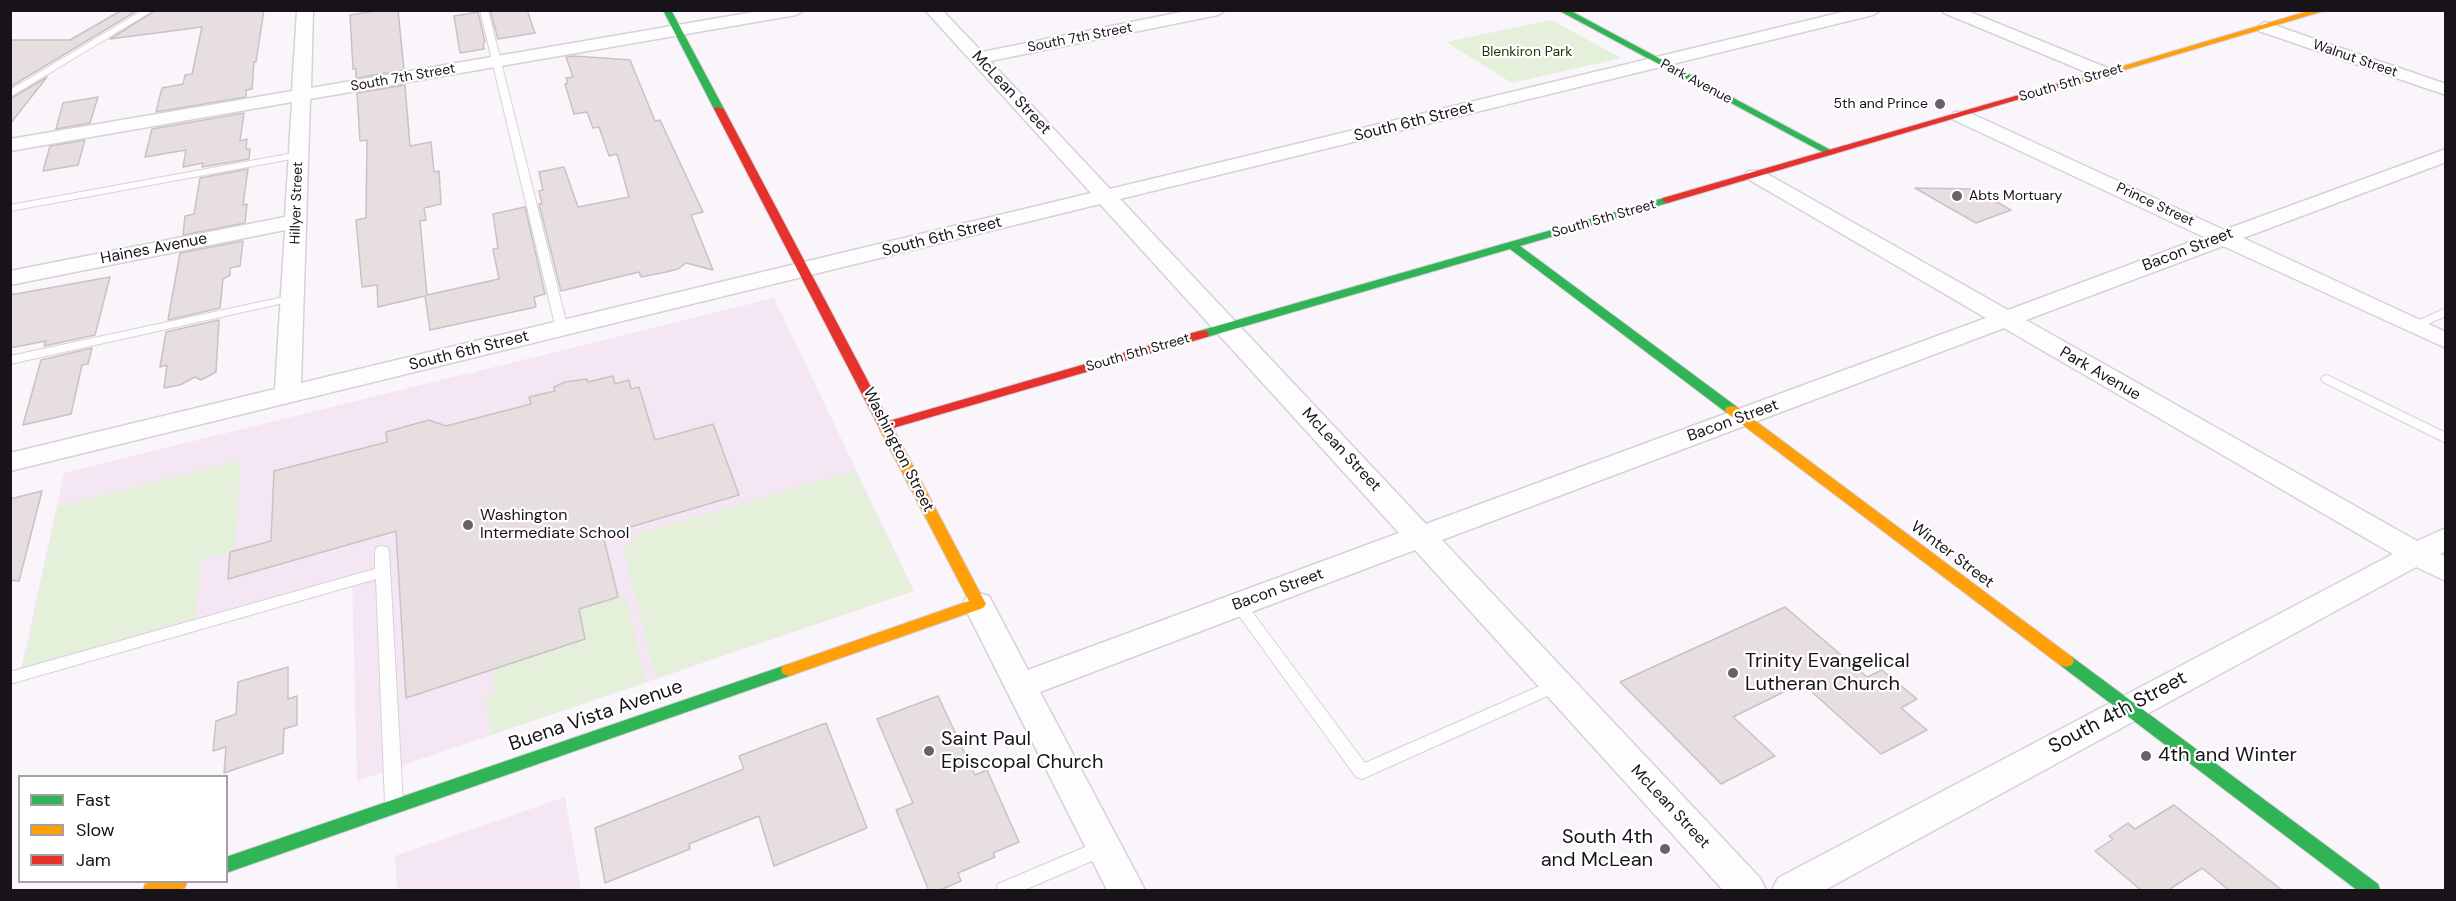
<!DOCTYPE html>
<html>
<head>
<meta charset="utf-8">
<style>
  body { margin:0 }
  #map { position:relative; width:2456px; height:901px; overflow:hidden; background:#faf4fb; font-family:"DM Sans",sans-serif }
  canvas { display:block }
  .frame { position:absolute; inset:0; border:12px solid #181319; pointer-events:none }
  .legend { position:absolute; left:18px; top:775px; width:210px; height:108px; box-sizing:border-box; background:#fff; border:2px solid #a3a1a3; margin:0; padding:8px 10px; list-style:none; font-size:18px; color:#181319 }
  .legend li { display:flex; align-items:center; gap:12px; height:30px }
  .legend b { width:30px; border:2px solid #a3a1a3 }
</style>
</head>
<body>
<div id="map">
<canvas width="2456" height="901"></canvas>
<div class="frame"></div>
<ul class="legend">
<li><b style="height:8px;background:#30b455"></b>Fast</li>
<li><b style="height:8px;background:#ff9f0a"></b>Slow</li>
<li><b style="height:8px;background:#e5322d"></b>Jam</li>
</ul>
</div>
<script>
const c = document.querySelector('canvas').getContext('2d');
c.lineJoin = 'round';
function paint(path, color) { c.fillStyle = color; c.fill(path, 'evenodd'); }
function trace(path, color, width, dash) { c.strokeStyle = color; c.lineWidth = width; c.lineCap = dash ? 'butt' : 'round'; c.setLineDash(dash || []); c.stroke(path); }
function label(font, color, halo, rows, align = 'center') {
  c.font = font + ' "DM Sans",sans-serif'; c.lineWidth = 4.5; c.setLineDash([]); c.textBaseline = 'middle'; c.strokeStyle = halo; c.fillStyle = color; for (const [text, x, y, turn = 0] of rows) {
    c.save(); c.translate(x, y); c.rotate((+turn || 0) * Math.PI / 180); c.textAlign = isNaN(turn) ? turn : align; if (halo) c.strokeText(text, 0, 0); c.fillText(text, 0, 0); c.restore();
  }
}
const education = new Path2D(`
  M774,298L914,591L357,781L352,577L21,669L64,473Z
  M565,797L581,890H397L395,856Z`);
const green = new Path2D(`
  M1551,20L1621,58L1512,83L1446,42Z
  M241,460L235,551L201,560L195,618L23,667L58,506Z
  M855,470L913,591L656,678L623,548L632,543L638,534Z
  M625,595L646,682L490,735L485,697L495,693L493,669L585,639L579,609Z`);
const building = new Path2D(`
  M122,10H138L10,87V40H70Z
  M156,10H264L256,62H254L252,89L246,90V97L156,112L162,88L183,84L185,75L192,74L202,27L110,39Z
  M381,10H398L404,70L356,78V69H353L350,15Z
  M490,10H527L535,33L498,39Z
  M478,12L485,42L483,45L484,49L460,53L454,16Z
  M574,56L630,60L655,121L660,120L703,212L691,215L713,270L686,263L678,269L666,272L641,277L639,272L561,291L539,204H542L539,191L543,190L539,172L564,167L578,207L629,197L617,154L609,156L599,127L593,128L587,112L574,114L565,84L568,83L566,78L573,77L566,57Z
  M47,77L10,124V99Z
  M405,85L410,146L431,142L434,172L439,171L441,204L424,208L426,220L420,221L427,295L499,279L493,249L498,248L493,214L525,207L545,294L534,297L536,307L430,330L425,296L378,307L377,285L362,287L356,220L366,218L367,140L360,141L357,93Z
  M98,97L90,123L56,129L63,103Z
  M244,113L240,141L247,139L246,149H250L249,159L202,167L203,163L183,167L186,150L145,157L152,129Z
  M85,140L78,165L43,171L50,146Z
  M248,169L243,205L247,204L245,223L183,235L185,216L194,214L200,178Z
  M1915,188L1973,189L2011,210L1976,223Z
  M243,241L240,266L230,268V275L223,279L220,308L168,320L180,253Z
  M110,277L95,335L44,346L46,341L10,348V295Z
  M219,320L216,372L201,380L195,377L180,385L164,388L167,365L160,367L166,332Z
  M92,348L88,364L82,365L71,414L23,425L41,360Z
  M613,376L615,384L629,380L631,389L639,387L655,440L713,424L739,495L603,535L618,597L579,609L585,639L406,698L396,531L228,579L230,552L271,541L274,471L387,442L386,432L429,420L446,426L531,404L529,397L555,391L554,387L565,382L587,379L588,382Z
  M42,491L19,581L10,580V499Z
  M1785,607L1867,677L1882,670L1917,699L1901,708L1927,730L1881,754L1802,683L1733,717L1775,756L1721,784L1620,682Z
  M288,667V699L297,696V725L284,729L283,753L224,773L226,747L213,751L216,721L236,714L238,682Z
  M938,696L975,775L987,770L1019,842L993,853L995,857L958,873L961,881L938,891H929L896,810L913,803L877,719Z
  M826,723L867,828L774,866L759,816L689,844L690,849L605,883L595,828L744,769L739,756Z
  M2174,805L2283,891H2230L2202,868L2167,891H2142L2095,851L2113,839L2109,836L2128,823L2135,829Z`);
const lane = new Path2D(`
  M143,10H154L10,97V90Z
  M480,10H488L568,329L566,332L562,333L556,329Z
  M299,152L302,153V157L10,211V205Z
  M293,295L299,298L297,300L10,364V356Z
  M2446,308V316L2416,329H2408L2406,326Z
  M2327,375L2446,433V443L2323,382L2321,379L2323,376Z
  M382,546L387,547L389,551L403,804L400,809L394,811L388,809L385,804L376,579L10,684V672L375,569V551L377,547Z
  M1239,599L1244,601L1365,763L1551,681L1557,679L1563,681L1565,685L1563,689L1362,779L1356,777L1234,609L1231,605L1234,601Z
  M1104,839L1111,841L1113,847L1111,853L1024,890H996L998,884Z`);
const street = new Path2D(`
  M297,10H313L311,88L765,10H804L796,15L310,99L301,383L1091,193L925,10H942L982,52L1191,10H1226L1218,15L990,61L1110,189L1851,10H1881L1873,15L1120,199L1426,524L1986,318L1748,179L1745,175L1748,171H1762L2008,310L2204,237L1954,120L1952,116L1954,112H1968L2224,230L2446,149V162L2243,238L2446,332V348L2223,246L2026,320L2417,541L2446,528V551L2440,554L2446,557V581L2416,567L1825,890H1772L1778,878L2393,554L2004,328L1442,540L1760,878L1766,890H1723L1415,550L1040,692L1145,890H1107L963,604L967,596L978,593L989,596L1028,670L1399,533L1100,204L10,471V453L275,389L285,230L10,285V271L285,217L292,102L10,151V139L292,91Z
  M1942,10H1965L2110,69L2113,73L2110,77H2098L1944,13Z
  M2265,22L2446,84V95L2259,31L2257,27Z`);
const fast = new Path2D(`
  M663,10H671L724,109L722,111L714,109Z
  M1558,10H1569L1836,153L1828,155Z
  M1667,197L1671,198V202L1520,246L1737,407L1739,410L1737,413H1727L1510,249L1207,337H1199L1197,334L1199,331Z
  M2066,655L2072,657L2378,884L2380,890H2357L2060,665L2058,661L2060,657Z
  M789,664L795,666L797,670L795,674L226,873V857Z`);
const slow = new Path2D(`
  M2312,10H2327L2073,85L2066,83Z
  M1732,406L1737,407L2072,657L2074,661L2072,665L2066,667L2060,665L1727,413L1725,410L1727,407Z
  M886,424L893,428L986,604L983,608L795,674L789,676L783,674L781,670L783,666L969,601L879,428Z
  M153,882H187L185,888L177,890H143L145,884Z`);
const jam = new Path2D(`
  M2067,81L2074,83L1671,202L1667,203L1662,200L1663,198Z
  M716,107L724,109L889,421L1199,331H1207L1209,334L1207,337L893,428L891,431H881L714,109Z`);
const markers = [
  [1940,104,6,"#676268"],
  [1957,196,6,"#676268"],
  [468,525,6,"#676268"],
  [1733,673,6,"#676268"],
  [929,751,6,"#676268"],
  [2146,756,6,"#676268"],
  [1665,849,6,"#676268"]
];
const farStreetnames = [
  ["South 7th Street",1080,38,-11],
  ["Walnut Street",2355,59,19],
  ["South 7th Street",403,78,-10],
  ["Park Avenue",1696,82,28],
  ["South 5th Street",2071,83,-16],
  ["Hillyer Street",297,203,-88],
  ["Prince Street",2155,205,25],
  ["South 5th Street",1604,219,-16],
  ["South 5th Street",1138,353,-16]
];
const farParknames = [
  ["Blenkiron Park",1527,52]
];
const farPoinames = [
  ["5th and Prince",1928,104],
  ["Abts Mortuary",1969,196,"left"]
];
const streetNames = [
  ["McLean Street",1011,93,47],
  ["South 6th Street",1414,122,-14],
  ["South 6th Street",942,237,-14],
  ["Haines Avenue",154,249,-11],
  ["Bacon Street",2188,250,-21],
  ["South 6th Street",469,351,-14],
  ["Park Avenue",2100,374,30],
  ["Bacon Street",1733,421,-20],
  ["Washington Street",898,450,63],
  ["McLean Street",1341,450,47],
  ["Winter Street",1952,555,37],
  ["Bacon Street",1278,590,-20],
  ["McLean Street",1670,807,47]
];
const poiNames = [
  ["Washington",480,516],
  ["Intermediate School",480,534]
];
const nearPoinames = [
  ["Trinity Evangelical",1745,662],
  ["Lutheran Church",1745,685],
  ["Saint Paul",941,740],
  ["Episcopal Church",941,763],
  ["4th and Winter",2158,756],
  ["South 4th",1653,838,"right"],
  ["and McLean",1653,861,"right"]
];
const nearStreetnames = [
  ["South 4th Street",2118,713,-28],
  ["Buena Vista Avenue",596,716,-19]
];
paint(education, '#f4e7f3');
paint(green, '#e4f0da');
paint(building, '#e7dee0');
trace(building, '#c9c2c4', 1.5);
trace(lane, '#d6d1d8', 2);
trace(street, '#d6d1d8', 3);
trace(fast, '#d6d1d8', 2);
trace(slow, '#d6d1d8', 2);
trace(jam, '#d6d1d8', 2);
paint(lane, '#fefdfe');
paint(street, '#fefdfe');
paint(fast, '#30b455');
paint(slow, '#ff9f0a');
paint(jam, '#e5322d');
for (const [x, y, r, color] of markers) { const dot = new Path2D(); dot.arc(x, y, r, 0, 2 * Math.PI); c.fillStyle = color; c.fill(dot); trace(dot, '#fff', 2); }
label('14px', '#181319', '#fff', farStreetnames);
label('14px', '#203708', '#fff', farParknames);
label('14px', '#181319', '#fff', farPoinames, 'right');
label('16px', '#181319', '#fff', streetNames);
label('16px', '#181319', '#fff', poiNames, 'left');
label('20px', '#181319', '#fff', nearPoinames, 'left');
label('20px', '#181319', '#fff', nearStreetnames);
</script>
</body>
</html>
